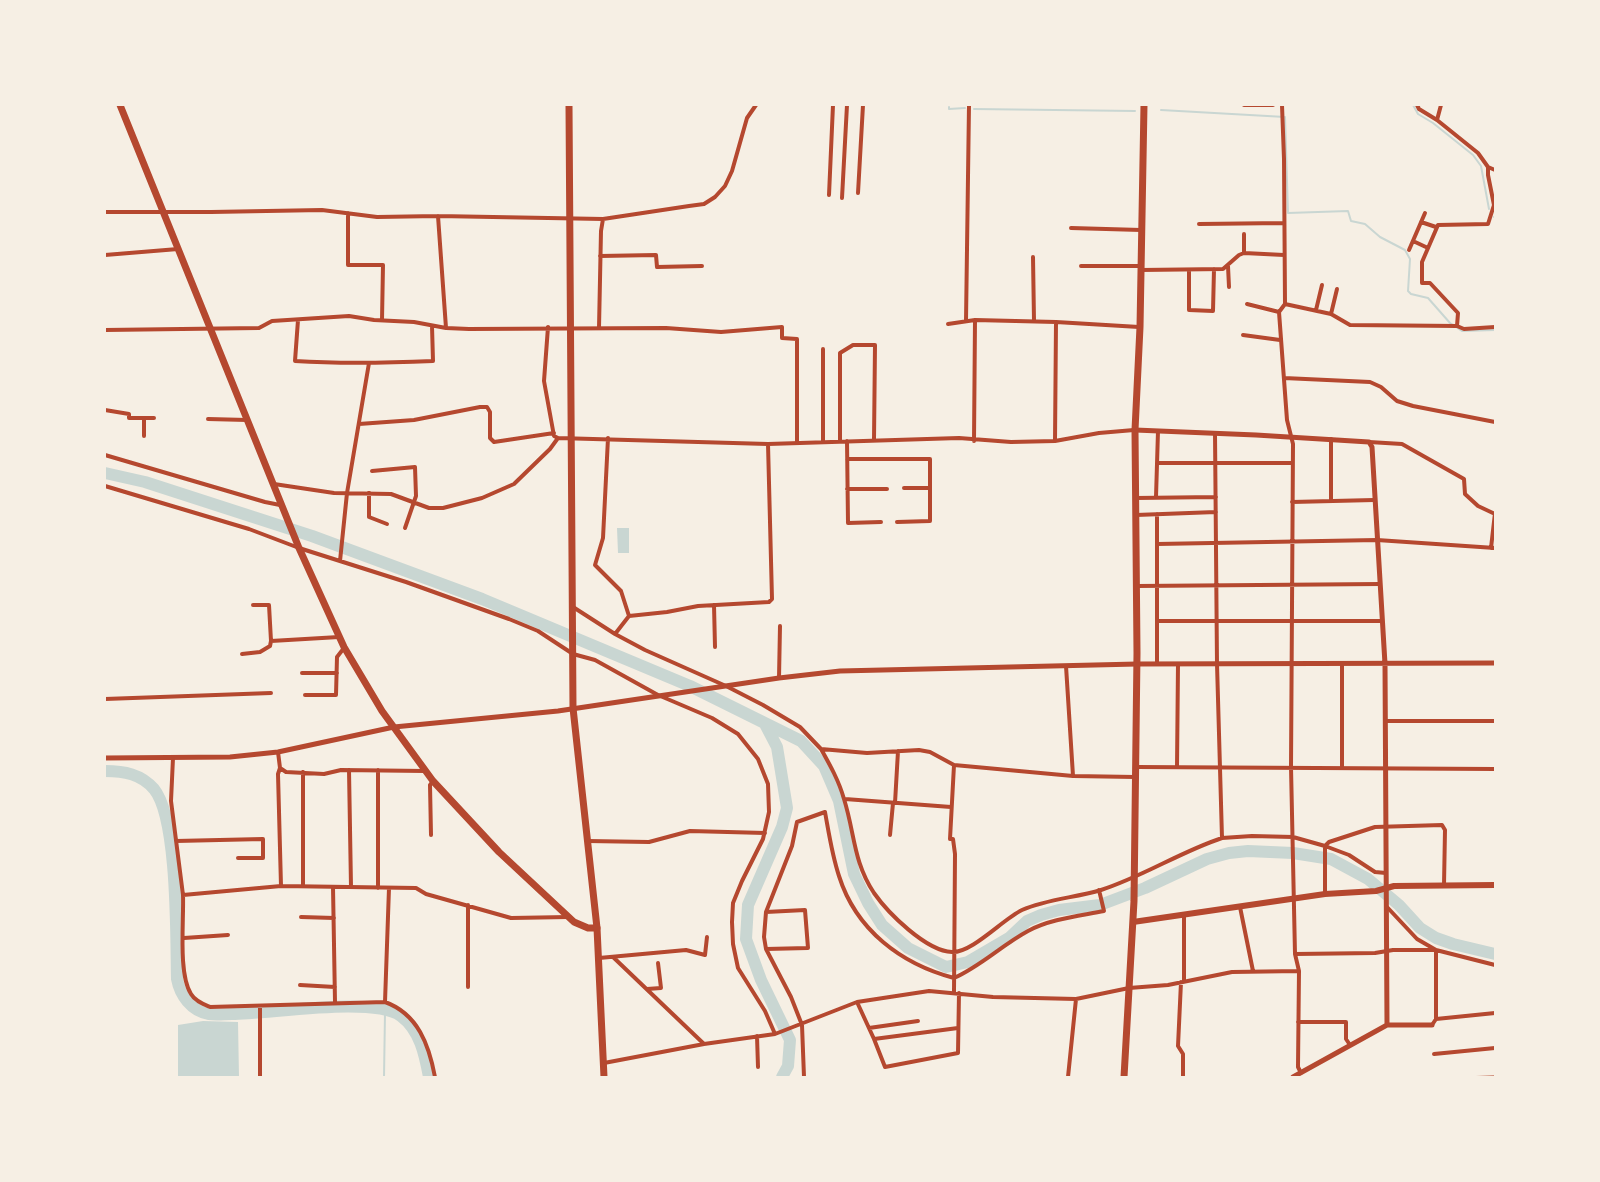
<!DOCTYPE html>
<html>
<head>
<meta charset="utf-8">
<style>
  body { margin:0 }
  #map { position:relative; width:1600px; height:1182px; overflow:hidden; background:#f6efe4; font-family:"IBM Plex Serif",serif }
  canvas { display:block }
  .frame { position:absolute; inset:0; border:106px solid #f6efe4; pointer-events:none }
</style>
</head>
<body>
<div id="map">
<canvas width="1600" height="1182"></canvas>
<div class="frame"></div>
</div>
<script>
const c = document.querySelector('canvas').getContext('2d');
c.lineJoin = 'round';
function paint(path, color) { c.fillStyle = color; c.fill(path, 'evenodd'); }
function trace(path, color, width, dash) { c.strokeStyle = color; c.lineWidth = width; c.lineCap = dash ? 'butt' : 'round'; c.setLineDash(dash || []); c.stroke(path); }
const water = new Path2D(`
  M617,528H629V553H618Z
  M203,1021L238,1022L239,1077H178V1025Z`);
const stream = new Path2D(`
  M1413,105L1418,114L1433,123L1473,155L1481,166L1489,209
  M949,107V109L965,108
  M974,109L1135,111
  M1161,110L1285,117L1288,213L1348,211L1351,221L1365,224L1380,237L1405,250L1410,259L1408,291L1411,294L1428,298L1450,323L1462,331L1495,330
  M1494,217H1495
  M384,1077L385,1013`);
const river = new Path2D(`
  M105,473L145,482L312,536L482,599L690,686L801,741L824,766L839,801L854,874L868,903L882,925L908,948L946,967L968,962L1009,938L1027,921L1041,915L1059,910L1100,905L1145,888L1207,859L1229,853L1248,851L1293,853L1331,859L1368,879L1399,905L1420,928L1436,938L1453,944L1495,954
  M765,724L777,747L787,808L782,827L748,905L746,939L761,980L790,1040L788,1066L782,1077
  M105,771C124,771 141,774 154,789C178,818 176,938 177,979C180,995 191,1011 209,1014C216,1015 225,1014 232,1014C270,1014 373,996 401,1016C420,1030 425,1055 429,1077`);
const minor = new Path2D(`
  M1244,105H1273
  M1282,105L1284,159L1285,304L1279,312L1287,420L1293,444L1291,767L1295,954L1299,971L1298,1067L1301,1073
  M1417,105L1419,109L1437,120L1478,153L1488,167L1495,170
  M1437,120L1441,105
  M858,193L863,105
  M829,195L833,105
  M842,198L847,105
  M105,212H211L322,210L377,217L438,216L603,219L689,206L704,204L715,197L725,186L732,171L747,118L756,105
  M348,213V265H383L382,320
  M438,216L446,328
  M1421,222L1436,227
  M1199,224L1284,223
  M1071,228L1141,230
  M1413,241L1428,248
  M1409,250L1425,213
  M1244,253V234
  M105,255L178,249
  M600,256L656,255L657,267L702,266
  M1033,257L1034,321
  M1081,266H1140
  M1228,266L1229,287
  M1141,270L1223,269L1239,255L1244,253L1284,255
  M1189,270V310L1213,311L1214,269
  M1247,304L1279,312
  M1285,304L1331,314L1350,325L1457,326L1464,329L1495,327
  M1316,310L1322,285
  M1331,314L1337,289
  M298,320L295,361C342,364 387,363 433,361L432,326
  M966,321L969,105
  M948,324L975,320L1056,322L1139,327
  M1457,326L1458,313L1430,283H1422V262L1438,225L1488,224L1494,205L1488,175V167
  M548,327L544,381L554,436L558,438
  M599,328L601,231L603,219
  M105,330L259,328L272,321L349,316L374,320L414,322L446,328L469,329L666,328L721,332L782,327V338L797,339V443
  M1243,335L1280,340
  M823,349V442
  M1284,378L1370,382L1381,387L1397,401L1413,406L1495,422
  M105,410L129,414V418H154
  M144,418V436
  M208,419L247,420
  M359,424L414,420L480,407H487L490,412V438L494,442L554,433
  M608,438L603,538L595,565L621,591L629,616L667,612L698,606L769,602L772,599L768,444
  M840,441V353L853,345H875L874,440
  M847,441L848,523L881,522
  M974,441L975,320
  M1055,441L1056,322
  M1369,442L1402,444L1464,479L1465,494L1478,506L1495,514
  M105,455L265,502L280,505
  M847,459H930V521L897,522
  M1157,463H1292
  M372,471L415,467L416,496L405,528
  M274,484L334,493L391,494L429,508H443L482,498L514,484L550,449L558,438L768,444L959,438L1011,442L1055,441L1099,433L1134,430
  M105,486L249,529L299,548L406,582L509,619L538,631L573,654L595,660L658,695L712,718L738,734L758,759L768,784L769,812L763,839L742,881L733,903L732,922L733,944L738,968L765,1011L775,1034
  M904,488H930
  M847,489H887
  M369,493V517L387,524
  M1156,497L1158,431
  M1136,498L1216,497
  M1331,501V439
  M1292,502L1374,500
  M1136,515L1216,512
  M1157,544L1377,540L1495,548
  M1491,548L1495,513
  M340,561L347,493L369,363
  M1137,586L1380,584
  M253,605H269L271,641L339,637
  M714,605L715,647
  M573,607L615,634
  M629,616L615,634L645,650L726,686L763,705L800,727L821,749L867,753L919,750L930,752L954,765L1073,776L1135,777
  M1157,621H1382
  M242,654L260,652L270,646L271,641
  M1157,664V514
  M1066,666L1073,776
  M302,673H337
  M779,678L780,626
  M305,695H336L337,657L344,648
  M105,699L271,693
  M1385,721H1495
  M821,749C830,765 839,781 844,799C855,834 853,861 874,893C888,913 926,951 952,952C972,953 1003,919 1022,910C1047,899 1074,898 1101,890C1142,877 1180,852 1222,838L1217,664L1215,433
  M278,752L280,768L286,772L324,774L341,770L425,771
  M173,758L171,801L183,895
  M954,765L950,839H953L955,854L954,992
  M1137,767L1495,769
  M1177,767L1178,664
  M280,768L278,774L281,886
  M1342,768V664
  M349,770L351,887
  M378,770V888
  M303,772V886
  M845,799L951,807
  M895,803L898,751
  M431,835L430,785L433,781
  M890,835L893,803
  M1222,838L1252,836L1293,837L1325,846L1329,842L1375,827L1442,825L1445,830L1444,885
  M176,841L263,839V858H238
  M588,841L649,842L690,831L765,833
  M333,887L335,1002
  M1325,894V846L1349,855L1375,872L1386,873
  M468,905V987
  M1240,907L1253,971
  M1387,907L1417,939L1436,950V1019
  M766,912L805,910L808,948L766,949
  M1184,915V982
  M301,917L334,918
  M184,938L228,935
  M1295,954L1375,953L1393,950H1436L1495,965
  M613,957L704,1044
  M599,958L686,950L705,955L707,937
  M1181,982L1178,1046L1183,1054V1077
  M300,985L335,987
  M647,989L661,988L658,963
  M385,1002L389,888
  M857,1002L874,1039L958,1028
  M1298,1022H1346V1039L1350,1045
  M1432,1025L1436,1019L1495,1013
  M869,1028L918,1021
  M757,1036L758,1067
  M874,1039L885,1067L958,1053L959,993
  M1434,1054L1495,1048
  M604,1063L704,1044L775,1034L857,1002L929,991L993,997L1076,999L1129,988L1168,985L1232,972L1299,971
  M260,1077V1006
  M435,1077C429,1045 418,1014 385,1002L210,1007C203,1004 195,1001 191,994C178,974 184,920 183,895L281,886L416,888L426,894L511,918L568,917
  M804,1077L802,1025L791,997L766,949L764,937L766,912L792,846L797,822L825,812C829,834 832,855 839,876C856,930 901,964 954,978C981,966 1002,945 1028,931C1050,919 1079,916 1104,911L1099,890
  M1068,1077L1076,999`);
const tertiary = new Path2D(`
  M1135,430L1256,435L1369,442L1372,447L1385,664L1387,1025
  M105,758L230,757L278,752L394,727L558,711L779,678L840,671L1137,664L1495,663
  M1293,1077L1387,1025H1432`);
const secondary = new Path2D(`
  M1133,922L1325,894L1376,891L1394,886L1495,885`);
const primary = new Path2D(`
  M120,105L299,548L344,647L382,711L433,781L499,852L574,922L588,928H597`);
const trunk = new Path2D(`
  M569,105L573,708L597,928L604,1077
  M1124,1077L1134,901L1137,653L1135,430L1140,327L1144,105`);
const rail = new Path2D(`
  M1476,1077L1495,1076`);
paint(water, '#c9d6d2');
trace(stream, '#c9d6d2', 2);
trace(river, '#c9d6d2', 12);
trace(minor, '#b5482f', 4);
trace(tertiary, '#b5482f', 5);
trace(secondary, '#b5482f', 6);
trace(primary, '#b5482f', 7);
trace(trunk, '#b5482f', 7);
trace(rail, '#cf8b77', 2);
</script>
</body>
</html>
